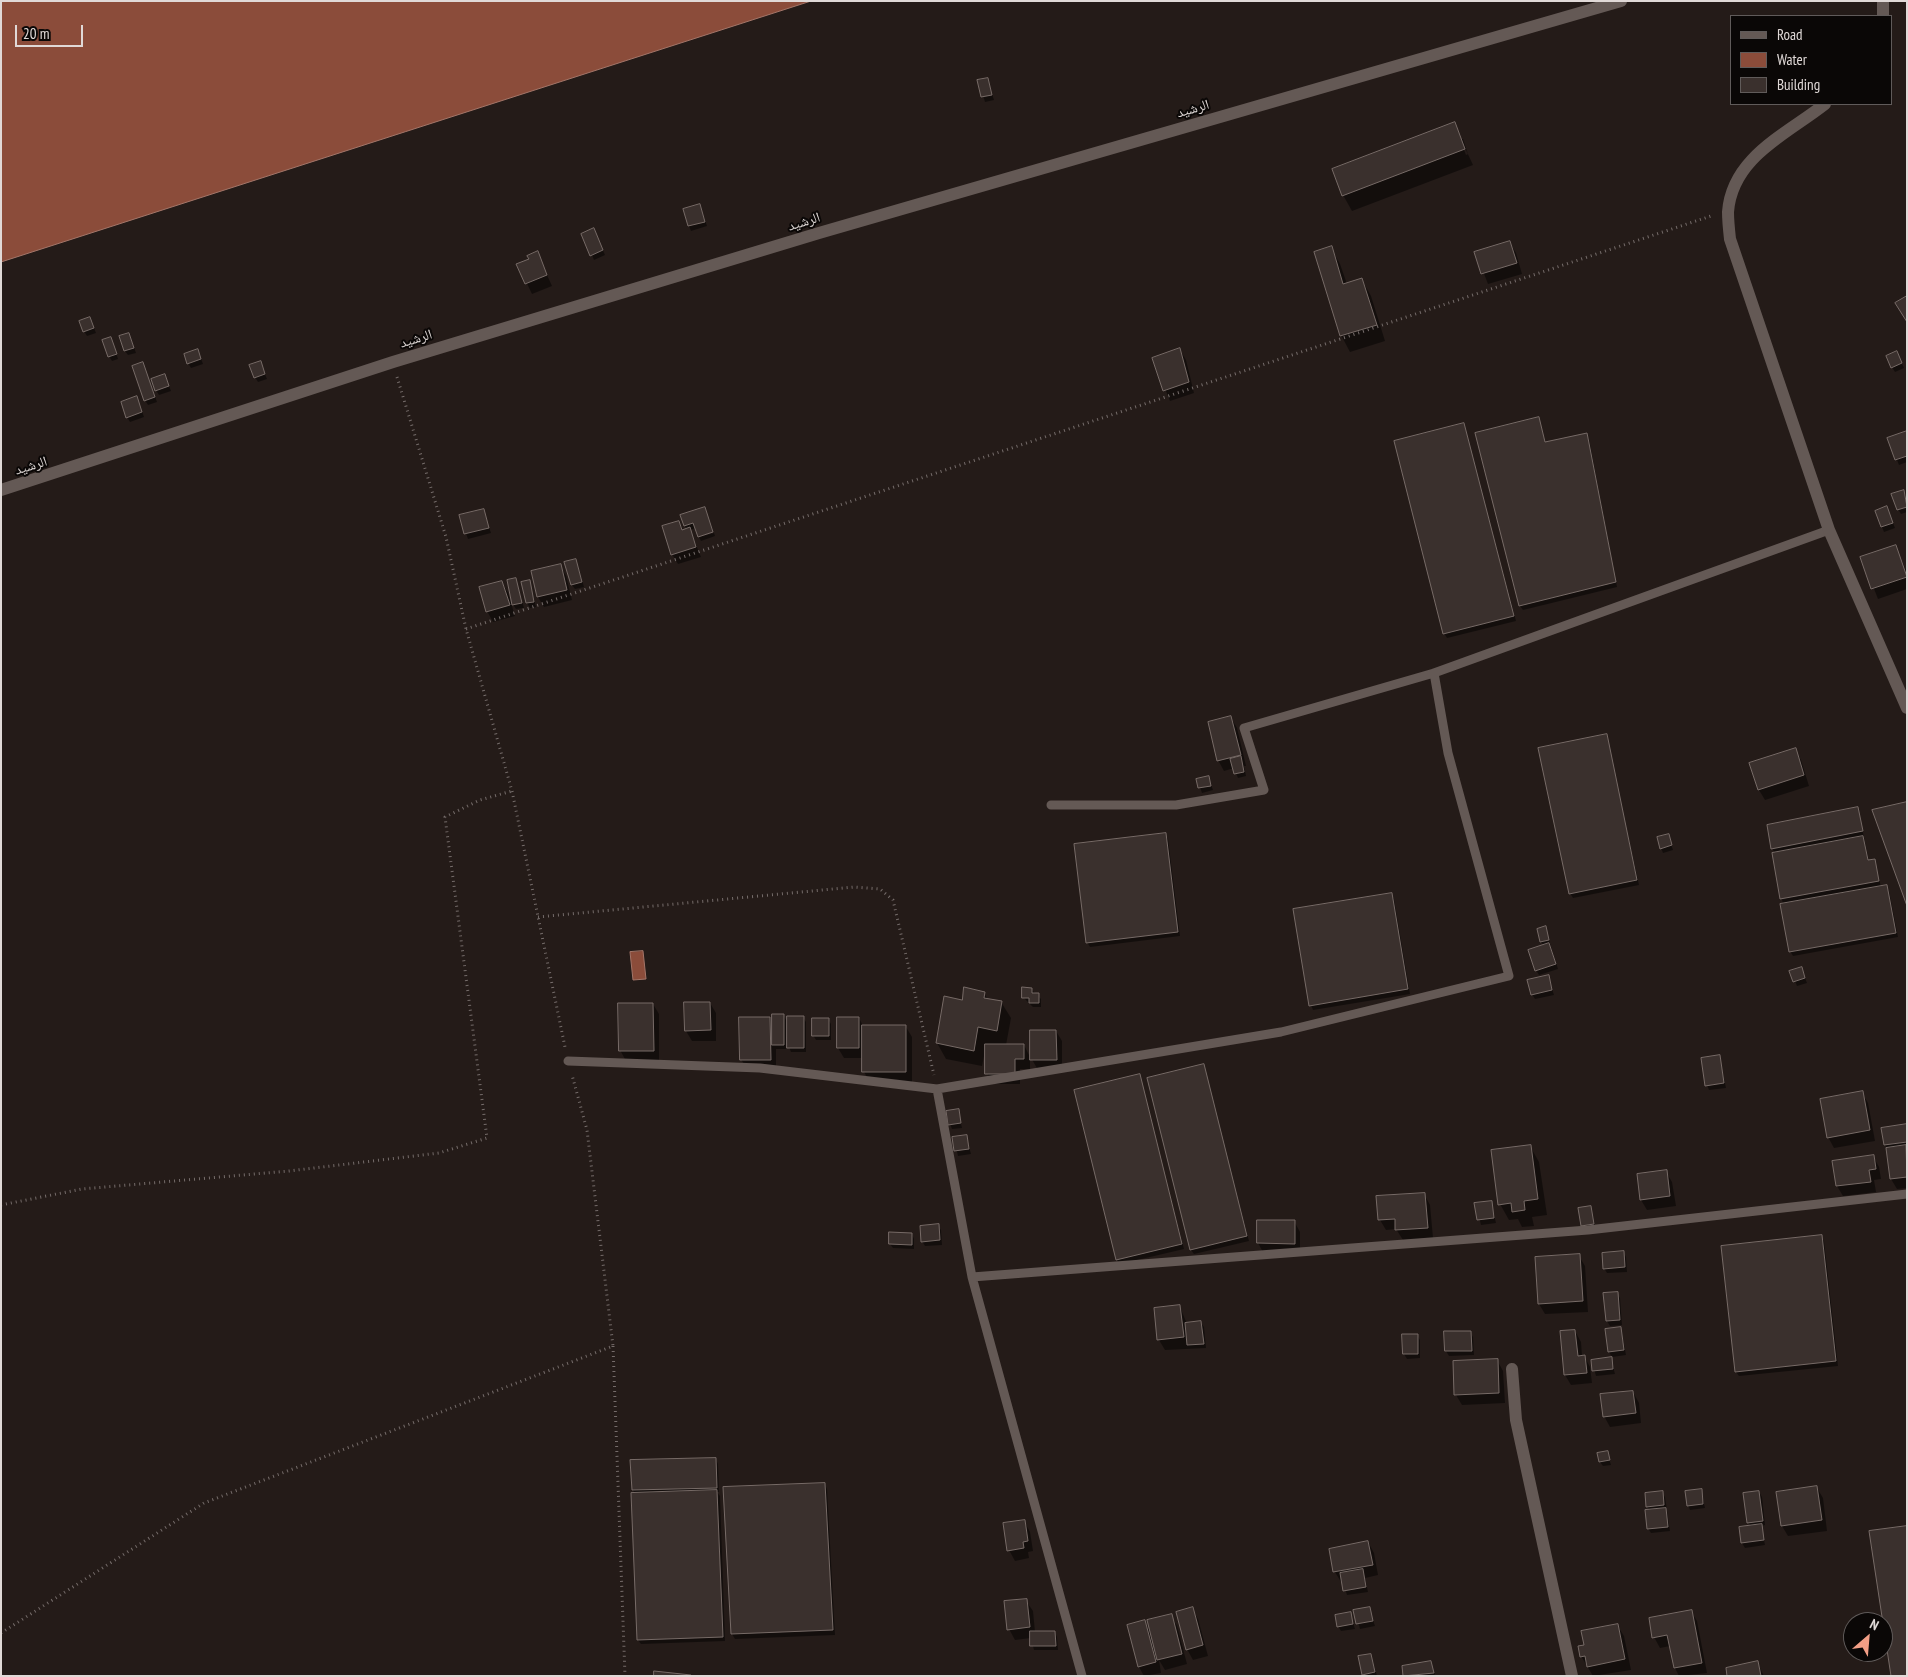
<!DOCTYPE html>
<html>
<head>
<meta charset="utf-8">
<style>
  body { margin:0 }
  #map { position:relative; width:1908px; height:1677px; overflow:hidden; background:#241b18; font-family:"PT Sans Narrow",sans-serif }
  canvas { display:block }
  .frame { position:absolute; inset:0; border:2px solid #e0d9d7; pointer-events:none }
  .legend { position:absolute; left:1730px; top:15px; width:162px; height:90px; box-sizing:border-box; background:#0a0706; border:1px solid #605b5a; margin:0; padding:6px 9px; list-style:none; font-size:15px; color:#e0d9d7 }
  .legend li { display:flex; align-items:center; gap:10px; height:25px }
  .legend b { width:25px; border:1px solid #605b5a }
  .north { position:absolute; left:1843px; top:1612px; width:50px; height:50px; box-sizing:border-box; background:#0a0706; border:1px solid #605b5a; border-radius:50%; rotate:27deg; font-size:14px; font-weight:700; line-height:20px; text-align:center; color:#e0d9d7 }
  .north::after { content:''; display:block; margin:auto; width:18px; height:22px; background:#f39f86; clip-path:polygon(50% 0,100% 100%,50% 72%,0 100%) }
  .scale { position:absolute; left:15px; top:25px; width:68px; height:22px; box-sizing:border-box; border:2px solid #e0d9d7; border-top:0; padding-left:6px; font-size:15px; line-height:18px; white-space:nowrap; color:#e0d9d7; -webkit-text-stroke:4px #0a0706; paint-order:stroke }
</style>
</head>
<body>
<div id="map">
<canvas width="1908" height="1677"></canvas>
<div class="frame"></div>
<ul class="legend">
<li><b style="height:6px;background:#645955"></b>Road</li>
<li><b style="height:14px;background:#8b4c3a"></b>Water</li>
<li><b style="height:14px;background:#3a302d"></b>Building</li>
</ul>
<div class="north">N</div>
<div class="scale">20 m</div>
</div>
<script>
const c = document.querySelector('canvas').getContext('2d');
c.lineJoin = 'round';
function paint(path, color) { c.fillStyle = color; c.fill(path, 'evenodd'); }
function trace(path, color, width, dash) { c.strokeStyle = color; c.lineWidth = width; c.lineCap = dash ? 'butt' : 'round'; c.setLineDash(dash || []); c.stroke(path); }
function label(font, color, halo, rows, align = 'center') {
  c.font = font + ' "PT Sans Narrow","Noto Naskh Arabic",sans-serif'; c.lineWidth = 4; c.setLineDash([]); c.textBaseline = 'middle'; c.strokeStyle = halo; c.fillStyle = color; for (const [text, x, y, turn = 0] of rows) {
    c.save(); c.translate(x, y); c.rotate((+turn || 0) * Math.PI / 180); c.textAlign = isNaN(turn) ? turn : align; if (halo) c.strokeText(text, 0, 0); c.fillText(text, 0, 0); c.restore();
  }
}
const water = new Path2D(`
  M1,1H811L1,262Z
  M643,951L646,979L633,980L630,952Z`);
const shadow = new Path2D(`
  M987,79L994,100L985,102L979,81Z
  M1454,124L1473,165L1352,211L1343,195ZM1460,139H1463L1468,154L1466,155Z
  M700,205L707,226L691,231L689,226Z
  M596,235L605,255L594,260L592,255Z
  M1510,243L1516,253L1522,274L1488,284L1476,253Z
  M1331,248L1340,264L1347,284L1362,280L1371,296L1385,341L1350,352L1341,335Z
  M537,253L552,286L532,294L518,265L530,260Z
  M92,323L96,333L87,336L84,331Z
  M131,339L136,353L128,355L125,351Z
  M113,343L118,359L112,361L109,356Z
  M1180,350L1186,360L1194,393L1170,401L1153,359Z
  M200,356L203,364L191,368L188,363Z
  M1899,357L1904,368L1895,372L1892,367Z
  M260,363L267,379L258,382L255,377Z
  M145,369L157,402L148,405L145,400Z
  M165,376L171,391L159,395L156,390Z
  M139,403L144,417L130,422L127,417Z
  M1538,419L1546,443L1586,434L1589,439L1617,587L1523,610L1520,606Z
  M1464,425L1516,621L1447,638L1444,633Z
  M1907,432V462L1899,465L1889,439Z
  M1904,492L1907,498V512L1901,514L1898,509Z
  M705,508L713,530L698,535L696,528L690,530L701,557L678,564L672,554L679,522L684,531L687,529L685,526Z
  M483,510L491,533L468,539L460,516Z
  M1876,512L1889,513L1895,528L1884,532Z
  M714,533L715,536L701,541L699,537Z
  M1895,546L1907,572V589L1878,599L1862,558Z
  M560,565L566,576L572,600L544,607L538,597Z
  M578,566L584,587L575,589L572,585Z
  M516,579L524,608L516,609L512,603Z
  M529,581L536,607L530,608L527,603Z
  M502,582L508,593L515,616L493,622L487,611Z
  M1231,718L1237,728L1246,766H1244L1246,776L1238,778L1234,768L1224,771L1218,760Z
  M1606,735L1639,885L1573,898L1570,893Z
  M1795,749L1801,760L1809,786L1765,800L1759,790Z
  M1208,777L1213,790L1202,793L1197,779Z
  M1858,809L1869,861L1874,860L1881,887L1886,886L1889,891L1898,937L1793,956L1790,951L1775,853L1772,848Z
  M1165,834L1168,839L1180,936L1090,947L1087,942Z
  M1668,835L1673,850L1663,853L1661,848Z
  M1391,894L1394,899L1410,994L1313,1010L1311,1005Z
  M1545,928L1558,969L1539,975L1536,970L1544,946L1541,942Z
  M1801,968L1807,983L1797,986L1795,981Z
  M1548,977L1554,995L1535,999L1532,994Z
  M1031,989L1041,999V1007H1033L1023,997Z
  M984,993L988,1000L1001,1002L1011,1018L1006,1045H1024L1031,1059L1056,1031L1062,1041V1070H1038L1030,1056V1069H1020V1084H993L987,1073L985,1051L982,1066L946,1059L937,1043L963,1001Z
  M710,1003L716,1013V1041H692L686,1031Z
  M653,1004L659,1014V1061H626L620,1050Z
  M783,1015L789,1024L803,1017L806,1022V1052H791L789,1047V1037H786V1049H776V1070H747L741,1059L770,1018L773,1025Z
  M859,1018L863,1026L906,1027L912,1037V1082H870L864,1072V1058H844L838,1048Z
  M828,1019L831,1024V1040H816L813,1035Z
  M1719,1056L1726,1088L1709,1090L1707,1085Z
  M1203,1066L1249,1241L1194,1254L1191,1250Z
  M1139,1076L1184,1249L1120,1264L1117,1260Z
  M1862,1093L1868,1103L1875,1141L1834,1148L1828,1137Z
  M958,1111L962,1128L952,1129L950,1124Z
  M1907,1127V1188L1897,1189L1891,1179L1883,1129Z
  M966,1136L971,1154L958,1156L954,1138Z
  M1530,1146L1539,1162L1547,1215L1532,1217L1534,1226L1522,1227L1518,1219L1509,1220L1500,1204Z
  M1873,1156L1879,1167L1881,1179L1874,1180L1876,1192L1843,1196L1837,1186L1833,1162Z
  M1666,1172L1672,1182L1676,1206L1647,1210L1641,1200Z
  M1424,1194L1430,1205L1433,1238L1403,1240L1396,1229L1386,1230L1380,1220Z
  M1491,1202L1496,1223L1481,1225L1476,1204Z
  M1591,1208L1596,1229L1585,1230L1582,1225Z
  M1294,1221L1300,1232V1254H1264L1258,1243Z
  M938,1226L941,1230L942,1245L925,1246L922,1241Z
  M912,1234L914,1239V1249L893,1248L890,1244Z
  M1821,1236L1824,1241L1838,1366L1739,1376L1736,1372Z
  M1624,1253L1626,1257L1627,1272L1607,1273L1604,1268Z
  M1579,1256L1585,1266L1588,1312L1545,1314L1539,1304L1536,1259Z
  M1617,1293L1620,1298L1622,1325L1610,1326L1607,1321Z
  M1180,1307L1187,1324L1201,1323L1204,1327L1206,1348L1165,1350L1159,1340Z
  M1621,1328L1626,1355L1612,1357L1609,1352Z
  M1575,1331L1581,1342L1582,1356H1584L1590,1367L1592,1383L1571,1385L1565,1375Z
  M1470,1332L1473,1337L1474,1355L1449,1356L1446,1351Z
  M1417,1335L1420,1340V1358L1407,1359L1404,1354Z
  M1611,1359L1615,1374L1596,1376L1592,1361Z
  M1497,1360L1503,1371L1505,1403L1462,1405L1456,1395Z
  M1633,1392L1639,1403L1641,1423L1610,1427L1604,1416Z
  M1607,1452L1611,1465L1603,1466L1600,1462Z
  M716,1459L718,1464L719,1492H717L720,1496L725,1641L641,1644L638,1640L635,1494L633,1490L632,1462Z
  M825,1484L827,1489L835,1635L735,1639L732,1634L725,1488Z
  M1817,1488L1823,1498L1827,1531L1788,1536L1782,1526Z
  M1701,1491L1705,1508L1690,1510L1688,1505Z
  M1662,1492L1665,1497L1670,1531L1651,1533L1648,1528L1650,1511L1647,1506Z
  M1759,1492L1762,1497L1765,1525L1761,1526L1765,1545L1745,1548L1742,1543L1751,1527L1748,1522Z
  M1024,1521L1030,1532L1033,1551L1028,1552L1029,1558L1015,1561L1009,1550Z
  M1368,1542L1374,1553L1378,1575L1365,1578L1368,1592L1347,1595L1343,1582H1341L1335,1572L1330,1550Z
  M1026,1601L1033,1611L1035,1632H1055L1057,1637L1058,1650H1034L1031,1638L1015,1640L1009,1629Z
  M1369,1608L1375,1626L1360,1629L1355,1611Z
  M1192,1609L1198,1619L1208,1656L1193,1660L1187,1649Z
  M1691,1611L1697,1621L1707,1673L1679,1676L1675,1668L1670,1646L1660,1648L1654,1637Z
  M1350,1613L1355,1629L1341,1631L1338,1626Z
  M1171,1615L1177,1626L1187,1664L1165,1670L1159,1660L1161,1673L1144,1676L1139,1667L1128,1626L1145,1622L1150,1632Z
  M1617,1625L1624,1636L1631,1670L1593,1676L1581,1656L1585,1646Z
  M1371,1655L1377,1676H1364L1363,1674Z
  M1431,1662L1435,1676H1405Z
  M1757,1662L1764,1676H1729Z`);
const building = new Path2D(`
  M988,78L992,95L981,97L977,80Z
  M1455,122L1465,149L1342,196L1332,169Z
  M700,204L705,222L688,226L683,209Z
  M594,228L603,250L590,256L581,234Z
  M1510,241L1517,263L1481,274L1474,252Z
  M1332,246L1343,284L1362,278L1377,325L1340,336L1314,252Z
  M538,251L547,275L525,284L516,264L529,259L527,256Z
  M1907,296V322L1895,303Z
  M90,317L94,328L83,332L79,321Z
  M129,333L134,348L124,351L119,336Z
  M111,337L117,354L108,357L102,340Z
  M1180,348L1189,382L1163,391L1152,358Z
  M198,349L201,359L187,364L184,354Z
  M1897,351L1902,363L1891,368L1886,356Z
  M261,361L265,374L254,378L249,365Z
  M143,362L155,397L144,401L132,366Z
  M165,374L169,386L155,391L151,379Z
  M137,396L142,412L126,418L121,402Z
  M1539,417L1545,442L1587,433L1616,582L1519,606L1475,433Z
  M1464,423L1514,616L1443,634L1394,441Z
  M1907,431V456L1895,460L1887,438Z
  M1904,490L1907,507L1897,510L1891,494Z
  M1887,506L1893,523L1881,527L1875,511Z
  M705,507L713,532L698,537L693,523L684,526L680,515Z
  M484,509L489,528L464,534L459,515Z
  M679,521L682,530L690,527L696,547L671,555L662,526Z
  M1896,545L1907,577L1871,589L1860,557Z
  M576,559L582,582L571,585L564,562Z
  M561,564L567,590L537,597L531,571Z
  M516,578L522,603L512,605L507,580Z
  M530,580L534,602L526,603L521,582Z
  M502,581L510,605L486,612L479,587Z
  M1231,716L1241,755L1217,761L1208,722Z
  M1607,734L1637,880L1569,894L1538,748Z
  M1796,748L1804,775L1758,790L1749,763Z
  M1241,756L1244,772L1234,774L1230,759Z
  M1209,776L1211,786L1198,788L1196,779Z
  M1907,802V906L1872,810Z
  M1858,807L1863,831L1771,849L1767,825Z
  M1166,833L1178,932L1086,943L1074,844Z
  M1669,834L1672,845L1660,849L1657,837Z
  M1863,836L1868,860L1875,859L1879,881L1780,899L1772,853Z
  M1887,885L1896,933L1789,952L1780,904Z
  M1392,893L1408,989L1309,1006L1293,909Z
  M1546,926L1549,940L1540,942L1537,929Z
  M1549,943L1556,964L1535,971L1528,950Z
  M1802,967L1805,978L1793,982L1789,971Z
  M1549,975L1552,990L1531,995L1527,980Z
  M964,987L985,992L984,998L1002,1001L997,1031L978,1027L974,1051L936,1043L944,996L962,1000Z
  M1022,987L1032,988V993H1039V1003H1029V998H1022Z
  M684,1002H710L711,1030L685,1031Z
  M618,1003H653L654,1051H619Z
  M772,1014H784V1045H772Z
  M787,1016H804V1048H787Z
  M739,1017H770L771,1060H740Z
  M837,1017H859V1048H837Z
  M812,1018H829V1036H812Z
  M862,1025H906V1072H862Z
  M1030,1030H1056L1057,1060H1030Z
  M985,1044H1024V1059H1015V1074H985Z
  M1720,1055L1724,1083L1705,1086L1701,1058Z
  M1204,1064L1247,1236L1190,1250L1147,1078Z
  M1140,1074L1182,1244L1116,1260L1074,1090Z
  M1863,1091L1870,1130L1827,1138L1820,1099Z
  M959,1109L961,1123L948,1125L946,1111Z
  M1907,1124V1142L1884,1145L1881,1128Z
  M967,1135L969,1149L954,1151L952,1137Z
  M1531,1145L1538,1199L1524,1201L1525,1210L1512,1212L1511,1203L1498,1205L1491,1150Z
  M1906,1145L1907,1177L1890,1179L1886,1148Z
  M1874,1155L1876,1169L1869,1170L1871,1182L1836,1186L1832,1161Z
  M1667,1170L1670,1196L1640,1200L1637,1174Z
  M1425,1193L1428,1228L1395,1230V1219L1378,1220L1376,1196Z
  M1492,1201L1494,1218L1477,1220L1474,1203Z
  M1591,1206L1594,1224L1581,1226L1578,1208Z
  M1257,1220H1295V1244L1257,1243Z
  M939,1224L940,1240L921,1242L920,1226Z
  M889,1232L912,1233V1245L889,1244Z
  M1822,1235L1836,1361L1735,1372L1721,1246Z
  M1624,1251L1625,1267L1603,1269L1602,1253Z
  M1580,1254L1583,1301L1538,1304L1535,1257Z
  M1618,1292L1620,1320L1606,1321L1603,1293Z
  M1180,1305L1184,1337L1157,1340L1154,1308Z
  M1201,1321L1204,1344L1187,1345L1185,1323Z
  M1621,1327L1624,1350L1608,1352L1605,1329Z
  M1575,1330L1578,1356L1585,1355L1587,1373L1564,1375L1560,1331Z
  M1444,1331H1471L1472,1351H1445Z
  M1402,1334H1418V1354H1403Z
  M1612,1357L1613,1369L1592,1371L1591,1360Z
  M1498,1359L1499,1393L1454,1395L1453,1361Z
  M1633,1391L1636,1413L1603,1417L1600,1394Z
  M1608,1451L1610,1460L1599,1462L1597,1453Z
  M716,1458L717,1488L632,1490L630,1460Z
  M825,1483L833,1630L731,1634L723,1487Z
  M1817,1486L1822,1520L1781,1526L1776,1492Z
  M1702,1489L1703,1504L1687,1506L1685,1491Z
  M717,1490L723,1637L637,1640L631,1493Z
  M1663,1491L1664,1505L1646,1507L1645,1493Z
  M1759,1491L1763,1521L1747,1523L1743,1493Z
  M1666,1508L1668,1527L1647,1529L1645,1510Z
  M1025,1520L1028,1541L1023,1542L1024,1548L1007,1551L1003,1523Z
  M1762,1524L1764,1540L1741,1543L1739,1527Z
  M1907,1526V1676H1891L1869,1531Z
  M1368,1541L1373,1565L1333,1572L1329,1549Z
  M1363,1569L1366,1587L1343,1591L1340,1573Z
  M1027,1599L1030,1627L1007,1630L1004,1601Z
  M1193,1607L1203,1645L1186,1650L1176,1612Z
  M1370,1607L1373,1621L1356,1624L1353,1610Z
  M1692,1610L1702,1663L1674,1668L1667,1635L1652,1638L1649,1618Z
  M1351,1612L1353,1624L1337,1627L1335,1615Z
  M1172,1614L1182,1654L1157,1660L1147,1620Z
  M1145,1620L1156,1662L1138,1667L1127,1625Z
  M1618,1624L1625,1659L1587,1667L1585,1656L1580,1657L1578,1646L1584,1645L1581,1631Z
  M1030,1631H1055L1056,1646H1030Z
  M1371,1654L1375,1672L1362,1675L1358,1656Z
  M1431,1661L1434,1673L1403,1676L1402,1666Z
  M1758,1661L1761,1676H1727L1726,1668Z
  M654,1671L691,1675V1676H654Z`);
const path = new Path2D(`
  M397,377L446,537L466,629L512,791L565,1047
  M466,629L1711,216
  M538,917L854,887L880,889L893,900L934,1075
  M1,1205L82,1189L289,1171L439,1153L487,1138L445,817L480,800L512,791
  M613,1346L625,1676
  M1,1633L204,1503L613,1346L587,1130L572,1075`);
const service = new Path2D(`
  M1051,805H1176L1264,790L1244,728L1434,673L1829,530
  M568,1061L760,1068L937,1089L1281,1032L1509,976L1448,753L1434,673
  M937,1089L972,1277L1082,1676
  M972,1277L1588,1230L1907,1194`);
const minor = new Path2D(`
  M1883,16V1
  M1825,104C1787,134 1732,157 1728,212C1728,221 1729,230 1730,239L1829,530L1907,708
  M1512,1369L1516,1420L1572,1676`);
const secondary = new Path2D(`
  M1,490L393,362L819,233L1621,1`);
const streetNames = [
  ["الرشيد",1193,109,-16],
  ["الرشيد",804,222,-17],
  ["الرشيد",416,339,-17],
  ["الرشيد",31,466,-17]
];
paint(water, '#8b4c3a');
trace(water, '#a47669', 1);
paint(shadow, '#0007');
paint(building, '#3a302d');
trace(building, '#776b67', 1);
trace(path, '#756c6a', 3, [1, 4]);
trace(service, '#645955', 9);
trace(minor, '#645955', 12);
trace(secondary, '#645955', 12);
label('14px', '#e0d9d7', '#0a0706', streetNames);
</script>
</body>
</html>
